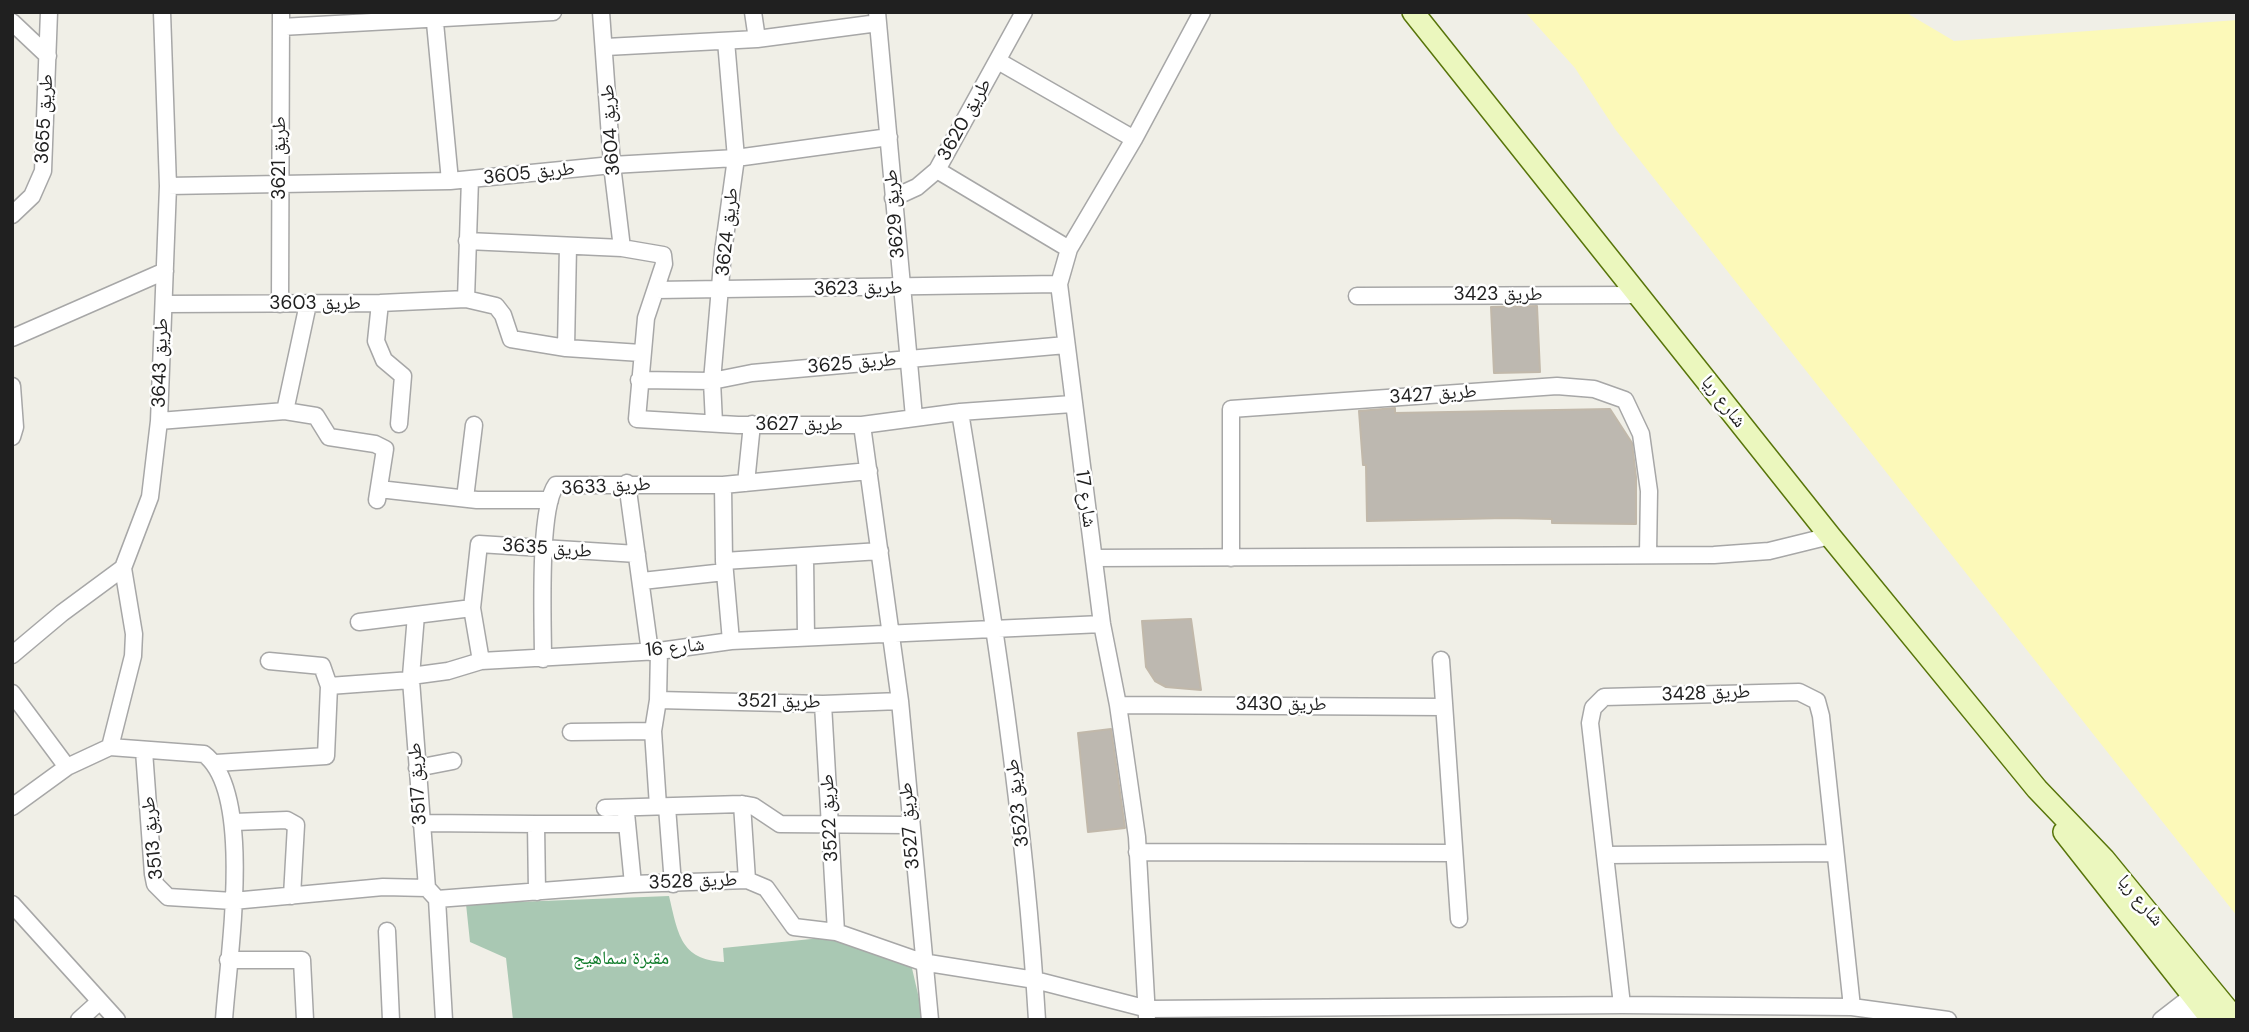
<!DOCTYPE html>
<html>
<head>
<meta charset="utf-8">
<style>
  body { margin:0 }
  #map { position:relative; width:2249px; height:1032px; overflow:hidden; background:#f0efe7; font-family:"DM Sans",sans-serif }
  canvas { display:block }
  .frame { position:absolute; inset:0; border:14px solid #202020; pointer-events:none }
</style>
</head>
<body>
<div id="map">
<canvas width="2249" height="1032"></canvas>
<div class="frame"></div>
</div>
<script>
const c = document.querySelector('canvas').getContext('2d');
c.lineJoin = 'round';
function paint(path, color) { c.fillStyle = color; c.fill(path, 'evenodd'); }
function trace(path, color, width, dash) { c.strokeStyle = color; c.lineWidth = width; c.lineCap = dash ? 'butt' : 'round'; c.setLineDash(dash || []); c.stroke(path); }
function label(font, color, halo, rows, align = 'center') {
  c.font = font + ' "DM Sans","Noto Naskh Arabic",sans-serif'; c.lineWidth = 5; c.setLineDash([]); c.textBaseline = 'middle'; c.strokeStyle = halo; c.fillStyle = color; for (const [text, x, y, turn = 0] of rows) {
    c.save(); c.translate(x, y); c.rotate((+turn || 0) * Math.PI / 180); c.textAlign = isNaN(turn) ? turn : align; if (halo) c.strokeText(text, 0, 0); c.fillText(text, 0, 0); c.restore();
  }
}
const sand = new Path2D(`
  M1525,12H1905L1954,41L2237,20V916L1615,129L1575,68Z`);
const cemetery = new Path2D(`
  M669,896C678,933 680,960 724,962L723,948L821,938L908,951L924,1020H513L506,958L470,942L466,904Z`);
const building = new Path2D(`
  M1537,306L1540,372L1494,373L1491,307Z
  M1395,408V413L1610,409L1632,443L1636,477V524L1552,523V519L1506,518L1367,521L1366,465H1363L1359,411Z
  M1191,619L1201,690L1166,687L1155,681L1146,667L1142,621Z
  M1111,729L1125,828L1088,832L1078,733Z`);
const minor = new Path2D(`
  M434,12L450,181
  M601,12L612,165L622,248
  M753,12L757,39
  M877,12L914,417
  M12,22L48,56
  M281,27L553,12
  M606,47L757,39L878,23
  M998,61L1134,139
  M937,170L1069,249
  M470,179L466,299L496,306L503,315L511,339L566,348L641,353
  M168,186L450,181L612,165L736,158L889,137
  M893,198L917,187L937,170L1024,12
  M12,215L32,196L43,171L49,12
  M467,241L622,248L663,255L664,264L646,318L637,419L738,425H862L960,412L1072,404
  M656,290L1059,284
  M1357,296L1638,295
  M380,303L376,341L384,360L403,376L399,424
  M164,304L380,303L466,299
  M280,304L281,12
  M12,338L165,271
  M566,348L568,246
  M639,380L712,381L752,373L1066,345
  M12,386L15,427L12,437
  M285,411L308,304
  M960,412C993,614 1025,815 1037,1020
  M159,421L285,411L316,416L329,437L375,444L385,449L377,500
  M714,423L712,381L723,252L736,158L726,41
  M862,425L900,701L930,1020
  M627,483L650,652
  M746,483L752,424
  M723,485L724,561L731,641
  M379,489L477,500H550
  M465,498L474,425
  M805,557L806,637
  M1094,558L1714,555L1769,551L1830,536
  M1231,558V409L1557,386L1594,389L1625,400L1641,434L1649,491L1648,554
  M724,561L880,551
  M642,581L725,572
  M359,622L472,608
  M12,655L62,613L123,568L150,497L159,421L168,186L162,12
  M543,659C543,624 538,510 556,485H723L869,471
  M1441,660L1459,919
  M481,661L472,608L479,544L637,554
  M411,676L416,615
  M411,680L427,888
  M329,686L411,680V676L448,671L481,661L659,651L731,641L1102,624
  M12,693L67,767
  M658,700L823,704L900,701
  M823,704L836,932
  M1118,705L1444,707
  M571,732L653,731
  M110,747L133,656L134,634L123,568
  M144,751L153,874L155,884L168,897L233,901L383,887L427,888L437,899
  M216,763L326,756L329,686L322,666L269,661
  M417,768L453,761
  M742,804L747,880
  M658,806L653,731L658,700L659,651
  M12,807L67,767L110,747L204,754C255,793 228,958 224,1020
  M667,807L673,884
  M605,808L742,804L753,806L780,824L909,825
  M626,813L633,884
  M234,822L287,820L296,825L292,896
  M421,823L536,824
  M1137,852L1454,853
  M1606,855L1835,853
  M537,892L536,824H627
  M437,899L633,884L747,880L766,888L794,927L836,932L922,962L1035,980L1148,1009L1622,1005L1852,1007L1948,1020
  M437,899L444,1020
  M12,904L117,1020
  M387,931L391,1020
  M228,960H302L305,1020
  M1622,1005L1590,723L1593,708L1604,697L1799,692L1817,701L1821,716L1852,1007
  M1147,1017L1137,837L1118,705L1102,624L1059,284L1069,249L1134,139L1202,12
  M79,1020L99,1002
  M2161,1020L2201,989
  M2184,1020L2211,1001`);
const secondary = new Path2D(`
  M1413,12L1830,536L2037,789L2104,859L2236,1020
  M2064,832L2212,1020`);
const streetNames = [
  ["طريق 3655",45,119,-87],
  ["طريق 3620",965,120,-61],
  ["طريق 3604",611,130,-94],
  ["طريق 3621",280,158,-90],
  ["طريق 3605",529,174,-6],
  ["طريق 3629",895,214,-95],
  ["طريق 3624",728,232,-84],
  ["طريق 3623",858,289,-1],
  ["طريق 3423",1498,295],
  ["طريق 3603",315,304],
  ["طريق 3643",161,363,-88],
  ["طريق 3625",852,364,-5],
  ["طريق 3427",1433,395,-4],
  ["شارع ريا",1723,402,52],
  ["طريق 3627",799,425],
  ["طريق 3633",606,487,-3],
  ["شارع 17",1085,499,82],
  ["طريق 3635",547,549,4],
  ["شارع 16",675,648,-6],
  ["طريق 3428",1706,694,-2],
  ["طريق 3521",779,702,1],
  ["طريق 3430",1281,705],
  ["طريق 3517",418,784,-94],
  ["طريق 3523",1018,803,-97],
  ["طريق 3522",830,818,-93],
  ["طريق 3527",910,826,-95],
  ["طريق 3513",153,838,-96],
  ["طريق 3528",693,882,-2],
  ["شارع ريا",2140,901,50]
];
const parkNames = [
  ["مقبرة سماهيج",621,959]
];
paint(sand, '#fcf9b9');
paint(cemetery, '#a9c8b3');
paint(building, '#bdb8b0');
trace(building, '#c1b8aa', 2);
trace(minor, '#a7a7a7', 19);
trace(secondary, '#58750a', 24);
trace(minor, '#fff', 16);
trace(secondary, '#ebf7be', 21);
label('19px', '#202020', '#fff', streetNames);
label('19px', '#107c2b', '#fff', parkNames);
</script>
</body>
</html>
